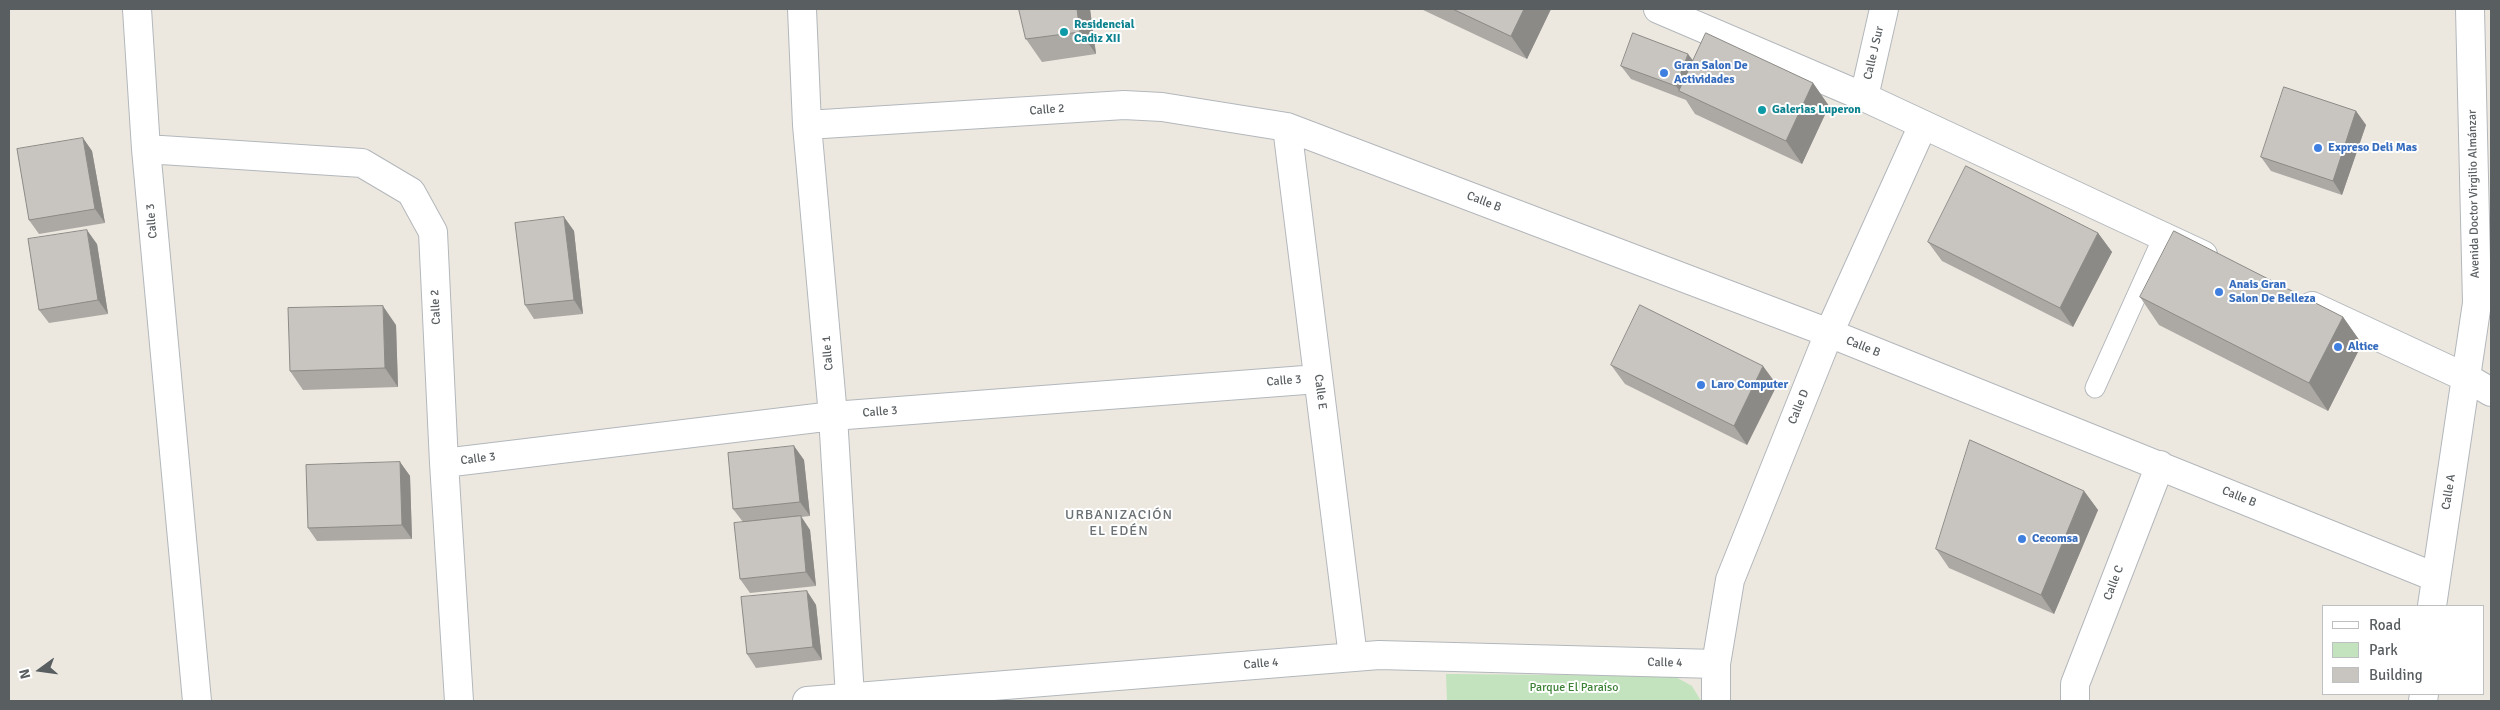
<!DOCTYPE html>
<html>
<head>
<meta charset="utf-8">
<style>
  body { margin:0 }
  #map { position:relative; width:2500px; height:710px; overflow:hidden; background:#ece8e0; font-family:Signika,sans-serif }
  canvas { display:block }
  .frame { position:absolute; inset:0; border:10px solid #595e61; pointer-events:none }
  .legend { position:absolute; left:2322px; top:605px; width:162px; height:90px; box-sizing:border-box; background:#fff; border:1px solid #bdbfc0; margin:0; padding:6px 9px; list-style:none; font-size:15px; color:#595e61 }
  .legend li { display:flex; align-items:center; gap:10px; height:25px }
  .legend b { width:25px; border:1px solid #bdbfc0 }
  .north { position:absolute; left:15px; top:645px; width:50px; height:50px; -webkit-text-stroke:4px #fff; paint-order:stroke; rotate:256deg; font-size:14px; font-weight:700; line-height:20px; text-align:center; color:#595e61 }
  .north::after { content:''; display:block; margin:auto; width:18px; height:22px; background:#595e61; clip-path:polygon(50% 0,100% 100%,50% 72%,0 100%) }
</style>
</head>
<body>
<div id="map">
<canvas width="2500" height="710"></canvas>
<div class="frame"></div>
<ul class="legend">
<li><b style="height:6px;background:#fff"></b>Road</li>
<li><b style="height:14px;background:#c2e3bd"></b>Park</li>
<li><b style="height:14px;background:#c8c5c0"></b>Building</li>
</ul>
<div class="north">N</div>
</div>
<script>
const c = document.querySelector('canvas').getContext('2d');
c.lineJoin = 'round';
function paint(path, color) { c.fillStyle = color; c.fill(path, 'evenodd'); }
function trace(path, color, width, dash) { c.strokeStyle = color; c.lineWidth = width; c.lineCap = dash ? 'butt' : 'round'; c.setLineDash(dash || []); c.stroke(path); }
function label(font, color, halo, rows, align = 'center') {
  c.font = font + ' Signika,sans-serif'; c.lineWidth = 4; c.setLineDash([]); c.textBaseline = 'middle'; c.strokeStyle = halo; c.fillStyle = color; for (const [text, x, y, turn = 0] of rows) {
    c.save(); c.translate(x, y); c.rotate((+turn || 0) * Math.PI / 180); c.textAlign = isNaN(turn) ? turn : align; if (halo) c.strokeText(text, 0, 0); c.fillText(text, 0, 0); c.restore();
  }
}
const green = new Path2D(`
  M1446,674L1674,676L1692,686L1701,701H1447Z`);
const lane = new Path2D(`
  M2095,388L2163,237`);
const street = new Path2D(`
  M137,9L146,149L197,701
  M802,9L807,125L833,416L850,697
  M1864,97L1884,9
  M807,125L1124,105L1162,107L1287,127L1829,333L2435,577
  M1287,127L1353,657
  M146,149L362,163L411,192L433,232L444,463L459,701
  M444,463L833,416L1318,379
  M2432,606L2477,303L2470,9
  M807,701L1379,655L1716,664
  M1716,701V664L1730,580L1829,333L1923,125
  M2075,701V684L2160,465
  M2423,701L2424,694`);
const secondary = new Path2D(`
  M1658,9L1864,97L2203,255
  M2312,306L2467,378L2491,392`);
const wall = new Path2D(`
  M1019,9H1090L1096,54L1042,62L1026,39Z
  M1421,9H1551L1527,59Z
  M1693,60L1813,83L1829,106L1802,164L1695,114L1686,100L1631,79L1621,66Z
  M2356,111L2366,125L2342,195L2271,171L2261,157Z
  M83,138L92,151L105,223L39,234L29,220Z
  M564,217L574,231L583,314L534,319L525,305Z
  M2098,233L2112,252L2073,327L1942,261L1928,242Z
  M97,244L108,314L49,323L39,310Z
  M2140,297L2343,317L2362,344L2328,411L2159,325Z
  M396,325L398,387L303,390L290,371Z
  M1611,365L1777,385L1747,445L1625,384Z
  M794,446L804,460L810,516L801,517L810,530L816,586L750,593L740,579L743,522L733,509Z
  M400,462L410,476L412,539L317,541L308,528Z
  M2084,491L2098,510L2054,614L1949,568L1936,549Z
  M807,591L816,605L822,660L756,668L747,654Z`);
const shadedWall = new Path2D(`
  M1077,9H1090L1096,54L1080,32Z
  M1524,9H1551L1527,59L1511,36Z
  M1688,54L1698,67L1680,91L1676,86Z
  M1813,83L1829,106L1802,164L1786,141Z
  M2356,111L2366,125L2342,195L2333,181Z
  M83,138L92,151L105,223L95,209Z
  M564,217L574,231L583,314L574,300Z
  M87,230L97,244L108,314L98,300Z
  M2098,233L2112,252L2073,327L2060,308Z
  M383,306L396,325L398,387L385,368Z
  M2343,317L2362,344L2328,411L2309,383Z
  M1763,366L1777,385L1747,445L1734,426Z
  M794,446L804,460L810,516L800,502Z
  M400,462L410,476L412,539L402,525Z
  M2084,491L2098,510L2054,614L2041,595Z
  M801,516L810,530L816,586L806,572Z
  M807,591L816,605L822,660L813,647Z`);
const building = new Path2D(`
  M1019,9H1077L1080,32L1026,39Z
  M1453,9H1524L1511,36Z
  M1633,33L1688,54L1676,86L1621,66Z
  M1706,33L1813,83L1786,141L1679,91Z
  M2284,87L2356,111L2333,181L2261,157Z
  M83,138L95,209L29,220L17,149Z
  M1966,166L2098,233L2060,308L1928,242Z
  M564,217L574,300L525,305L515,223Z
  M87,230L98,300L39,310L28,239Z
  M2174,231L2343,317L2309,383L2140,297Z
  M1640,305L1763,366L1734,426L1611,365Z
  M383,306L385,368L290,371L288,308Z
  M1970,440L2084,491L2041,595L1936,549Z
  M794,446L800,502L733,509L728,453Z
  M400,462L402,525L308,528L306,465Z
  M801,516L806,572L740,579L734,523Z
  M807,591L813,647L747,654L741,597Z`);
const markers = [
  [1064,32,5,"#0f9aa8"],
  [1664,73,5,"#3f7fe0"],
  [1762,110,5,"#0f9aa8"],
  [2318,148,5,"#3f7fe0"],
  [2219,292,5,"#3f7fe0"],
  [2338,347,5,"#3f7fe0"],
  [1701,385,5,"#3f7fe0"],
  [2022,539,5,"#3f7fe0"]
];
const cultureNames = [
  ["Residencial",1074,25],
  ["Cadiz XII",1074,39],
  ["Galerias Luperon",1772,110]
];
const streetNames = [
  ["Calle J Sur",1874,53,-77],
  ["Calle 2",1047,110,-4],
  ["Avenida Doctor Virgilio Almánzar",2474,194,-91],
  ["Calle B",1484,202,21],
  ["Calle 3",152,221,-95],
  ["Calle 2",436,307,-93],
  ["Calle B",1863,347,22],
  ["Calle 1",828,353,-95],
  ["Calle 3",1284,381,-4],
  ["Calle E",1320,392,83],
  ["Calle D",1799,407,-68],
  ["Calle 3",880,412,-4],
  ["Calle 3",478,459,-7],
  ["Calle A",2449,492,-81],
  ["Calle B",2239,497,22],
  ["Calle C",2114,583,-69],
  ["Calle 4",1665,663,1],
  ["Calle 4",1261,664,-5]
];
const shopNames = [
  ["Gran Salon De",1674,66],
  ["Actividades",1674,80],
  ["Expreso Deli Mas",2328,148],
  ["Anais Gran",2229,285],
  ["Salon De Belleza",2229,299],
  ["Altice",2348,347],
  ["Laro Computer",1711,385],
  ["Cecomsa",2032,539]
];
const parkNames = [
  ["Parque El Paraíso",1574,688]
];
const neighbourhoodNames = [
  ["URBANIZACIÓN",1119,515],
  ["EL EDÉN",1119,531]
];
paint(green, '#c2e3bd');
trace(lane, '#b3b7bb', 21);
trace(street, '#b3b7bb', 30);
trace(secondary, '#b2b7bb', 30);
trace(lane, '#fff', 19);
trace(street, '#fff', 28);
trace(secondary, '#fff', 28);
paint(wall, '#aca9a5');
paint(shadedWall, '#8c8a86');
paint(building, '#c8c5c0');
trace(building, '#8c8a86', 1);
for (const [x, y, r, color] of markers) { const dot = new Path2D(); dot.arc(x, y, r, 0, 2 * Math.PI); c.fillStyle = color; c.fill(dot); trace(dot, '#fff', 2); }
label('bold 12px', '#0d838f', '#fff', cultureNames, 'left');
label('12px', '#595e61', '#fff', streetNames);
label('bold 12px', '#366cbe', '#fff', shopNames, 'left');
label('12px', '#3d8237', '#fff', parkNames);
c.letterSpacing = '1px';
label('14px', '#6a7073', '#fff', neighbourhoodNames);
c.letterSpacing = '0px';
</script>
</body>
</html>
